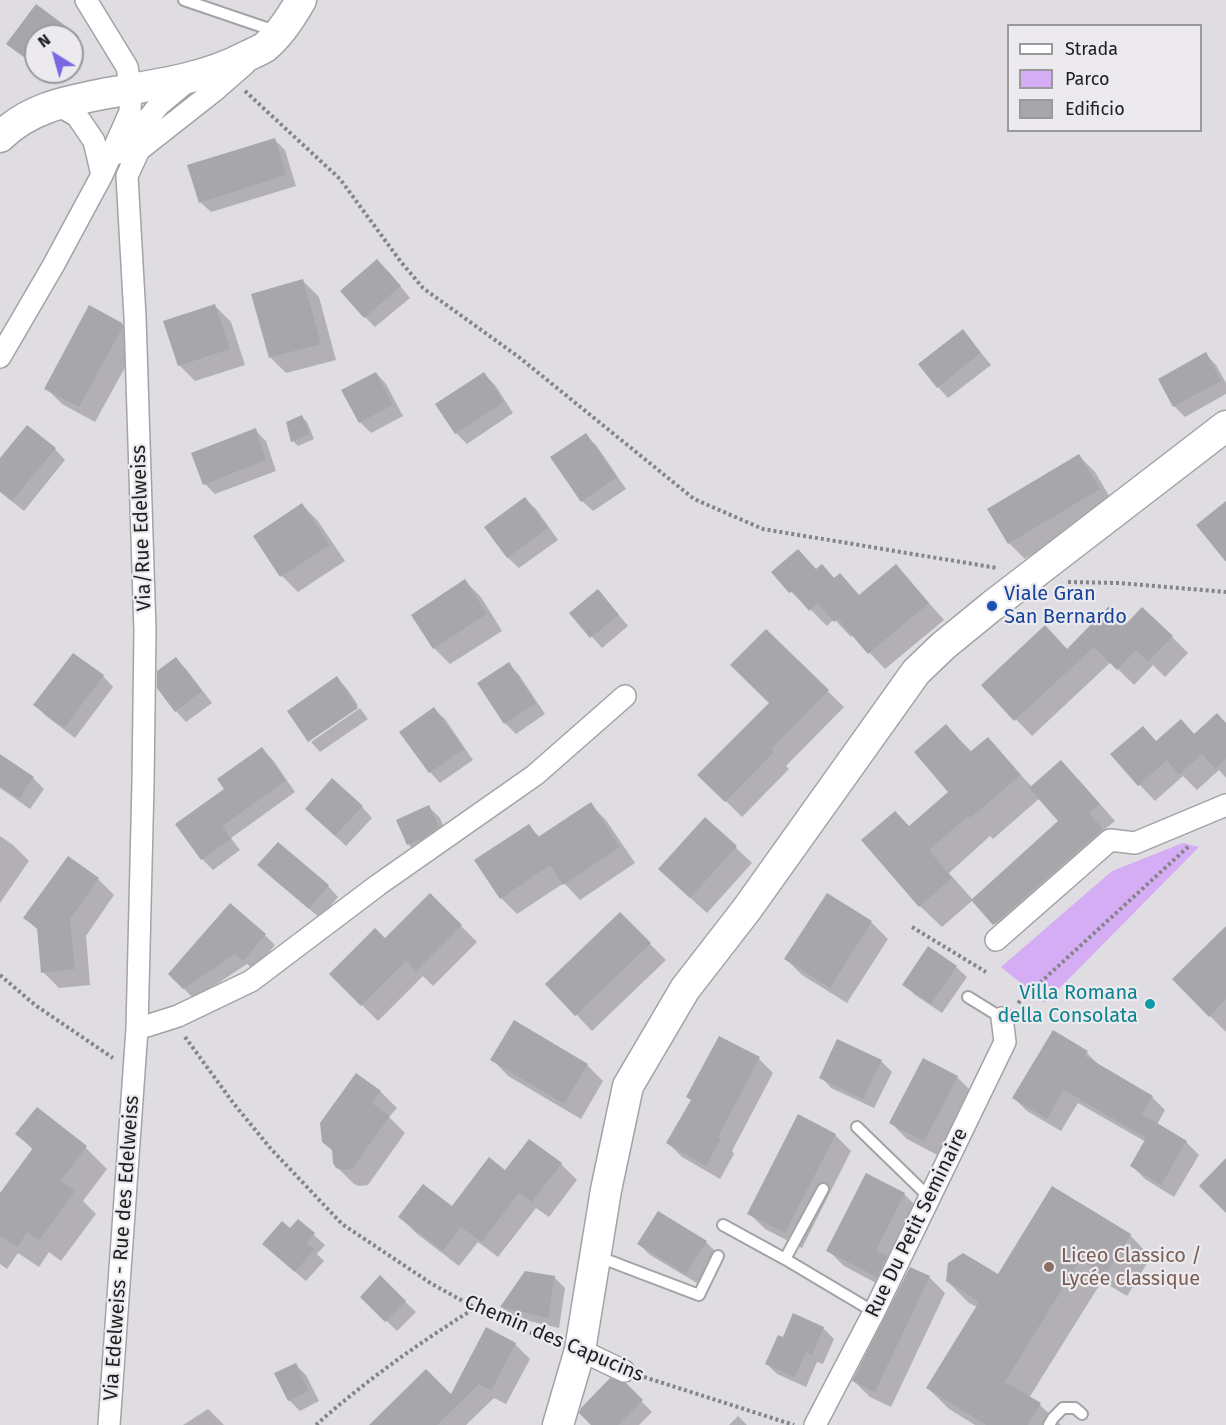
<!DOCTYPE html>
<html>
<head>
<meta charset="utf-8">
<style>
  body { margin:0 }
  #map { position:relative; width:1226px; height:1425px; overflow:hidden; background:#dfdde1; font-family:"Fira Sans",sans-serif }
  canvas { display:block }
  .legend { position:absolute; left:1007px; top:24px; width:195px; height:108px; box-sizing:border-box; background:#eceaee; border:2px solid #9a999c; margin:0; padding:8px 10px; list-style:none; font-size:18px; color:#202021 }
  .legend li { display:flex; align-items:center; gap:12px; height:30px }
  .legend b { width:30px; border:2px solid #9a999c }
  .north { position:absolute; left:24px; top:24px; width:60px; height:60px; box-sizing:border-box; background:#eceaee; border:2px solid #9a999c; border-radius:50%; rotate:323deg; font-size:16px; font-weight:700; line-height:24px; text-align:center; color:#202021 }
  .north::after { content:''; display:block; margin:auto; width:21px; height:27px; background:#7a68e3; clip-path:polygon(50% 0,100% 100%,50% 72%,0 100%) }
</style>
</head>
<body>
<div id="map">
<canvas width="1226" height="1425"></canvas>
<ul class="legend">
<li><b style="height:8px;background:#fff"></b>Strada</li>
<li><b style="height:16px;background:#d5adf5"></b>Parco</li>
<li><b style="height:16px;background:#a7a6aa"></b>Edificio</li>
</ul>
<div class="north">N</div>
</div>
<script>
const c = document.querySelector('canvas').getContext('2d');
c.lineJoin = 'round';
function paint(path, color) { c.fillStyle = color; c.fill(path, 'evenodd'); }
function trace(path, color, width, dash) { c.strokeStyle = color; c.lineWidth = width; c.lineCap = dash ? 'butt' : 'round'; c.setLineDash(dash || []); c.stroke(path); }
function label(font, color, halo, rows, align = 'center') {
  c.font = font + ' "Fira Sans",sans-serif'; c.lineWidth = 4.5; c.setLineDash([]); c.textBaseline = 'middle'; c.strokeStyle = halo; c.fillStyle = color; for (const [text, x, y, turn = 0] of rows) {
    c.save(); c.translate(x, y); c.rotate((+turn || 0) * Math.PI / 180); c.textAlign = isNaN(turn) ? turn : align; if (halo) c.strokeText(text, 0, 0); c.fillText(text, 0, 0); c.restore();
  }
}
const green = new Path2D(`
  M1183,843L1199,847L1045,1003L1001,967L1112,871Z`);
const shadow = new Path2D(`
  M36,6L76,39L72,44V36H36V67L8,43Z
  M274,139L285,150L296,186L211,212L200,202Z
  M388,271L410,298L375,327L365,317Z
  M303,281L319,297L336,360L286,373L270,357Z
  M215,306L231,322L245,365L195,381L179,365Z
  M122,324L138,341V344L95,422L62,404L46,388Z
  M963,331L991,365L948,398L938,387Z
  M1206,354L1216,365L1226,383V394L1185,417L1174,406Z
  M376,373L386,384L403,416L371,433L360,422Z
  M484,374L495,385L513,413L467,444L456,433Z
  M302,417L307,422L314,439L298,446L293,441Z
  M255,430L266,441L276,471L215,494L205,484Z
  M585,435L596,445L626,489L593,511L582,501Z
  M55,449L65,460L24,511L0,492V460Z
  M1079,456L1095,472L1115,506L1025,559L1009,543Z
  M525,499L536,509L558,540L519,568L508,558L486,527Z
  M302,505L318,521L345,561L298,592L282,576L255,536Z
  M896,566L944,620L885,669L853,635L851,637L834,619L827,626L808,607L807,608L773,573L817,571L835,579L860,596Z
  M465,581L481,597L502,631L450,664L434,648Z
  M608,602L628,626L602,648L571,613Z
  M1127,626L1172,637L1188,653L1165,677L1153,665L1134,685L1111,662L1032,736L983,685Z
  M766,631L844,707L786,766L789,769L742,817L700,775L771,703Z
  M176,659L186,669L212,703L186,722L176,711Z
  M509,664L519,675L545,714L516,734L505,723Z
  M103,676L113,687L75,738L46,716L35,705Z
  M337,678L347,689L358,705L309,740Z
  M360,708L368,719L320,752L311,742Z
  M434,709L445,719L473,760L440,783L430,772Z
  M1181,721L1195,735L1226,724V778L1219,770L1197,790L1183,776L1155,801L1139,784L1157,742Z
  M946,726L972,752L988,739L1032,787L1077,778L1115,821L1104,830L1118,846L1011,940L973,900L1060,821L1040,798L993,839L990,836L949,873L973,900L942,927L920,906L910,828L950,792Z
  M262,749L273,760L295,792L231,838L240,850L213,870L202,859L177,825L226,790Z
  M0,755L33,778L44,789L30,809L0,788Z
  M590,804L606,820L635,863L580,900L564,883L517,914L501,898L528,826L541,838Z
  M362,807L372,818L346,846L318,820Z
  M429,807L440,818L448,838L419,855L409,845L398,821Z
  M705,819L752,863L707,913L676,885Z
  M0,836L13,845L29,861L0,903Z
  M68,858L98,879L114,895L86,936L90,985L59,988L43,972L39,931L25,918Z
  M270,876L328,886L338,897L320,918Z
  M430,895L477,942L433,986L423,976L378,1021L331,974L385,940Z
  M828,895L872,923L888,939L847,1003L802,975L786,959Z
  M620,914L666,960L592,1031L547,984Z
  M1226,928V1032L1210,1016Z
  M265,935L275,945L254,970L247,964L194,999L170,974Z
  M956,967L967,977L942,1013L915,995L904,984Z
  M514,1022L587,1065L603,1081L581,1119L508,1076L492,1059Z
  M1087,1053L1101,1067L1152,1097L1165,1110L1157,1125L1186,1142L1199,1155L1174,1197L1145,1179L1132,1166L1146,1142L1078,1103L1061,1131L1027,1111L1014,1098Z
  M759,1059L773,1073L732,1151L734,1154L720,1179L682,1157L668,1143L692,1101Z
  M881,1061L892,1072L874,1108L831,1088L821,1077Z
  M357,1075L381,1092L397,1108L389,1117L405,1133L368,1185L359,1186L354,1184L337,1167Z
  M957,1077L973,1093L941,1157L907,1139L891,1123Z
  M37,1109L86,1148L107,1169L83,1201L96,1214L61,1261L49,1252L39,1267L18,1253L7,1269L0,1264V1196L33,1150L17,1134Z
  M835,1135L851,1151L802,1248L765,1229L749,1213Z
  M561,1164L577,1180L549,1217L536,1208L498,1257L478,1242L459,1266L416,1233L400,1217L452,1208L506,1172Z
  M904,1194L920,1210L893,1292L844,1266L828,1250Z
  M298,1221L325,1245L317,1254L324,1261L306,1281L275,1255Z
  M1130,1235L1151,1257L1127,1296L1102,1281L1029,1398L1040,1405L1061,1425H975L949,1409L928,1388L977,1307L969,1303L947,1281L999,1276Z
  M706,1242L716,1252L697,1283L650,1255L639,1244Z
  M380,1277L416,1312L397,1331L362,1297Z
  M554,1277L565,1288L559,1328L512,1317L502,1307Z
  M929,1277L945,1293L891,1407L870,1397L854,1381Z
  M823,1328L834,1339L823,1364L817,1362L806,1387L777,1374L767,1364L784,1339Z
  M487,1329L515,1344L530,1359L506,1404L494,1398L466,1425H372L451,1397Z
  M295,1364L306,1375L319,1401L300,1411L289,1400Z
  M625,1385L652,1412L639,1425H593Z
  M208,1409L224,1425H183Z
  M738,1416L747,1425H729Z`);
const building = new Path2D(`
  M36,4L79,36H36V66L6,44Z
  M275,138L286,175L199,203L187,165Z
  M377,259L401,286L364,318L340,291Z
  M303,279L321,344L269,358L251,294Z
  M215,304L230,349L178,366L163,321Z
  M89,305L122,323L123,327L79,407L44,389Z
  M963,329L981,353L937,388L918,364Z
  M1206,352L1221,381L1173,407L1158,379Z
  M376,372L393,405L359,423L341,390Z
  M484,372L504,402L455,434L435,404Z
  M302,415L310,434L291,442L286,422Z
  M27,425L56,448L12,501L0,491V458Z
  M256,428L266,460L203,485L191,453Z
  M586,433L617,477L581,502L550,457Z
  M1079,454L1100,489L1008,544L987,509Z
  M525,497L548,528L507,558L484,527Z
  M1226,501V562L1196,525Z
  M302,503L330,545L280,577L253,536Z
  M798,549L816,569L822,564L834,578L840,573L859,595L896,564L929,603L868,654L838,619L834,622L818,603L809,611L793,591L789,593L771,572Z
  M465,579L487,614L433,649L411,615Z
  M598,589L619,615L590,638L569,613Z
  M1109,606L1127,623L1142,607L1173,636L1148,662L1136,650L1117,670L1094,647L1014,721L981,685L1045,625L1067,649Z
  M766,629L829,690L771,749L774,752L725,802L697,775L769,703L730,665Z
  M73,653L104,675L64,728L33,705Z
  M176,657L202,691L175,712L157,688V671Z
  M509,662L536,703L504,724L477,683Z
  M337,676L358,708L308,742L287,711Z
  M434,707L464,749L429,773L399,732Z
  M1217,713L1226,723V759L1215,769L1202,754L1179,775L1167,760L1138,786L1110,754L1143,726L1156,741L1181,719L1194,734Z
  M946,724L970,752L988,737L1021,775L970,818L968,816L929,850L952,878L919,907L861,840L895,811L909,826L948,792L914,752Z
  M262,747L286,781L222,826L231,839L201,860L175,824L224,789L217,779Z
  M0,754L34,777L19,799L0,786Z
  M1061,760L1100,804L1089,813L1103,829L993,925L971,900L1058,821L1029,788Z
  M332,778L363,806L335,836L305,809Z
  M591,802L620,847L563,885L550,865L500,899L474,860L529,824L538,837Z
  M429,805L439,827L420,840L407,845L396,820Z
  M705,817L737,846L690,898L658,869Z
  M278,842L329,885L309,909L257,865Z
  M68,856L99,878L70,919L75,969L41,973L37,928L23,918Z
  M430,893L462,925L416,971L406,961L361,1006L329,974L375,928L385,938Z
  M827,893L872,921L830,988L784,959Z
  M230,903L266,934L243,961L235,954L183,989L168,974Z
  M620,912L651,943L575,1016L545,984Z
  M1226,926V999L1209,1017L1172,979Z
  M928,946L957,966L931,1004L902,985Z
  M514,1020L588,1064L564,1104L490,1060Z
  M1053,1030L1088,1051L1085,1056L1153,1096L1142,1114L1187,1141L1161,1185L1130,1166L1146,1138L1064,1090L1047,1119L1012,1098Z
  M719,1036L760,1057L718,1137L721,1138L706,1166L666,1143L691,1100L686,1097Z
  M837,1039L882,1060L863,1099L819,1078Z
  M923,1058L958,1076L924,1142L889,1123Z
  M356,1073L381,1091L372,1103L390,1116L352,1169L342,1170L336,1168L333,1163L332,1150L322,1142L320,1123Z
  M37,1107L87,1146L61,1180L75,1191L39,1241L27,1232L18,1247L0,1236V1193L33,1148L15,1134Z
  M798,1114L836,1134L785,1233L747,1214Z
  M529,1139L562,1163L532,1202L519,1193L482,1242L461,1227L443,1251L398,1217L423,1184L452,1206L489,1157L505,1170Z
  M1226,1158V1213L1199,1186Z
  M866,1173L905,1193L876,1250L887,1256L877,1277L826,1251Z
  M1052,1186L1131,1234L1105,1276L1080,1260L1005,1382L1041,1403L1028,1425H986L926,1388L979,1302L946,1281L948,1263L963,1253L998,1274Z
  M658,1211L707,1241L686,1274L637,1244Z
  M298,1219L315,1233L307,1243L315,1249L295,1272L262,1244L282,1221L290,1228Z
  M910,1267L930,1276L875,1392L852,1381Z
  M525,1271L555,1276L548,1318L500,1307Z
  M380,1275L406,1301L385,1322L360,1297Z
  M793,1313L824,1327L812,1355L806,1352L795,1377L765,1364L778,1335L783,1337Z
  M486,1327L516,1343L491,1391L479,1384L437,1425H369L426,1369L451,1394Z
  M296,1363L309,1391L288,1401L274,1373Z
  M610,1378L626,1383L643,1400L618,1425H591L579,1413L581,1408Z`);
const path = new Path2D(`
  M245,91L340,179L401,262L423,288L520,358L694,499L763,529L997,568
  M1068,582L1119,583L1226,592
  M912,927L986,972
  M0,975L35,1005L113,1058
  M1018,1003L1189,846
  M185,1037L234,1104L271,1149L342,1224L432,1284L490,1316L556,1343
  M644,1377L794,1425
  M316,1425C365,1381 419,1343 475,1308`);
const lane = new Path2D(`
  M184,0L278,32
  M968,997L1002,1018
  M857,1127L930,1198
  M823,1189L785,1259L874,1312
  M723,1225L785,1259
  M599,1257L699,1295L718,1256
  M1049,1425L1053,1418L1063,1408H1075L1082,1414`);
const street = new Path2D(`
  M56,104L77,116L94,141L102,175
  M120,153L159,105L189,80
  M0,357L53,266L102,175L130,112L131,89L127,67L86,0
  M996,940L1110,840L1135,843L1226,805
  M137,1029L178,1016L251,981L378,885L535,775L625,696
  M580,1350L624,1371
  M109,1425L137,1029L143,783L145,631L135,317L127,176L139,150L214,91L245,64
  M815,1425L874,1312L1005,1042L1002,1018`);
const secondary = new Path2D(`
  M0,137C30,107 68,101 108,93C154,85 203,79 245,57C251,54 259,51 265,47C280,35 292,16 301,0
  M558,1425L580,1350L606,1190L628,1086L685,989L747,909L916,672L943,646L992,606L1226,426`);
const markers = [
  [992,606,6,"#1a4fb4"],
  [1150,1004,6,"#0f9aa8"],
  [1049,1267,6,"#8d6e63"]
];
const streetNames = [
  ["Via/Rue Edelweiss",142,528,-92],
  ["Rue Du Petit Seminaire",917,1223,-64],
  ["Via Edelweiss - Rue des Edelweiss",122,1248,-86],
  ["Chemin des Capucins",554,1339,23]
];
const transitNames = [
  ["Viale Gran",1004,594],
  ["San Bernardo",1004,617]
];
const cultureNames = [
  ["Villa Romana",1138,993],
  ["della Consolata",1138,1016]
];
const educationNames = [
  ["Liceo Classico /",1061,1256],
  ["Lycée classique",1061,1279]
];
paint(green, '#d5adf5');
paint(shadow, '#0003');
paint(building, '#a7a6aa');
trace(lane, '#a4a2a5', 14);
trace(street, '#a4a2a5', 24);
trace(secondary, '#a4a2a5', 33);
trace(path, '#858486', 4, [3, 3]);
trace(lane, '#fff', 10);
trace(street, '#fff', 21);
trace(secondary, '#fff', 30);
for (const [x, y, r, color] of markers) { const dot = new Path2D(); dot.arc(x, y, r, 0, 2 * Math.PI); c.fillStyle = color; c.fill(dot); trace(dot, '#eceaee', 2); }
label('20px', '#202021', '#eceaee', streetNames);
label('20px', '#164399', '#eceaee', transitNames, 'left');
label('20px', '#0d838f', '#eceaee', cultureNames, 'right');
label('20px', '#785e54', '#eceaee', educationNames, 'left');
</script>
</body>
</html>
